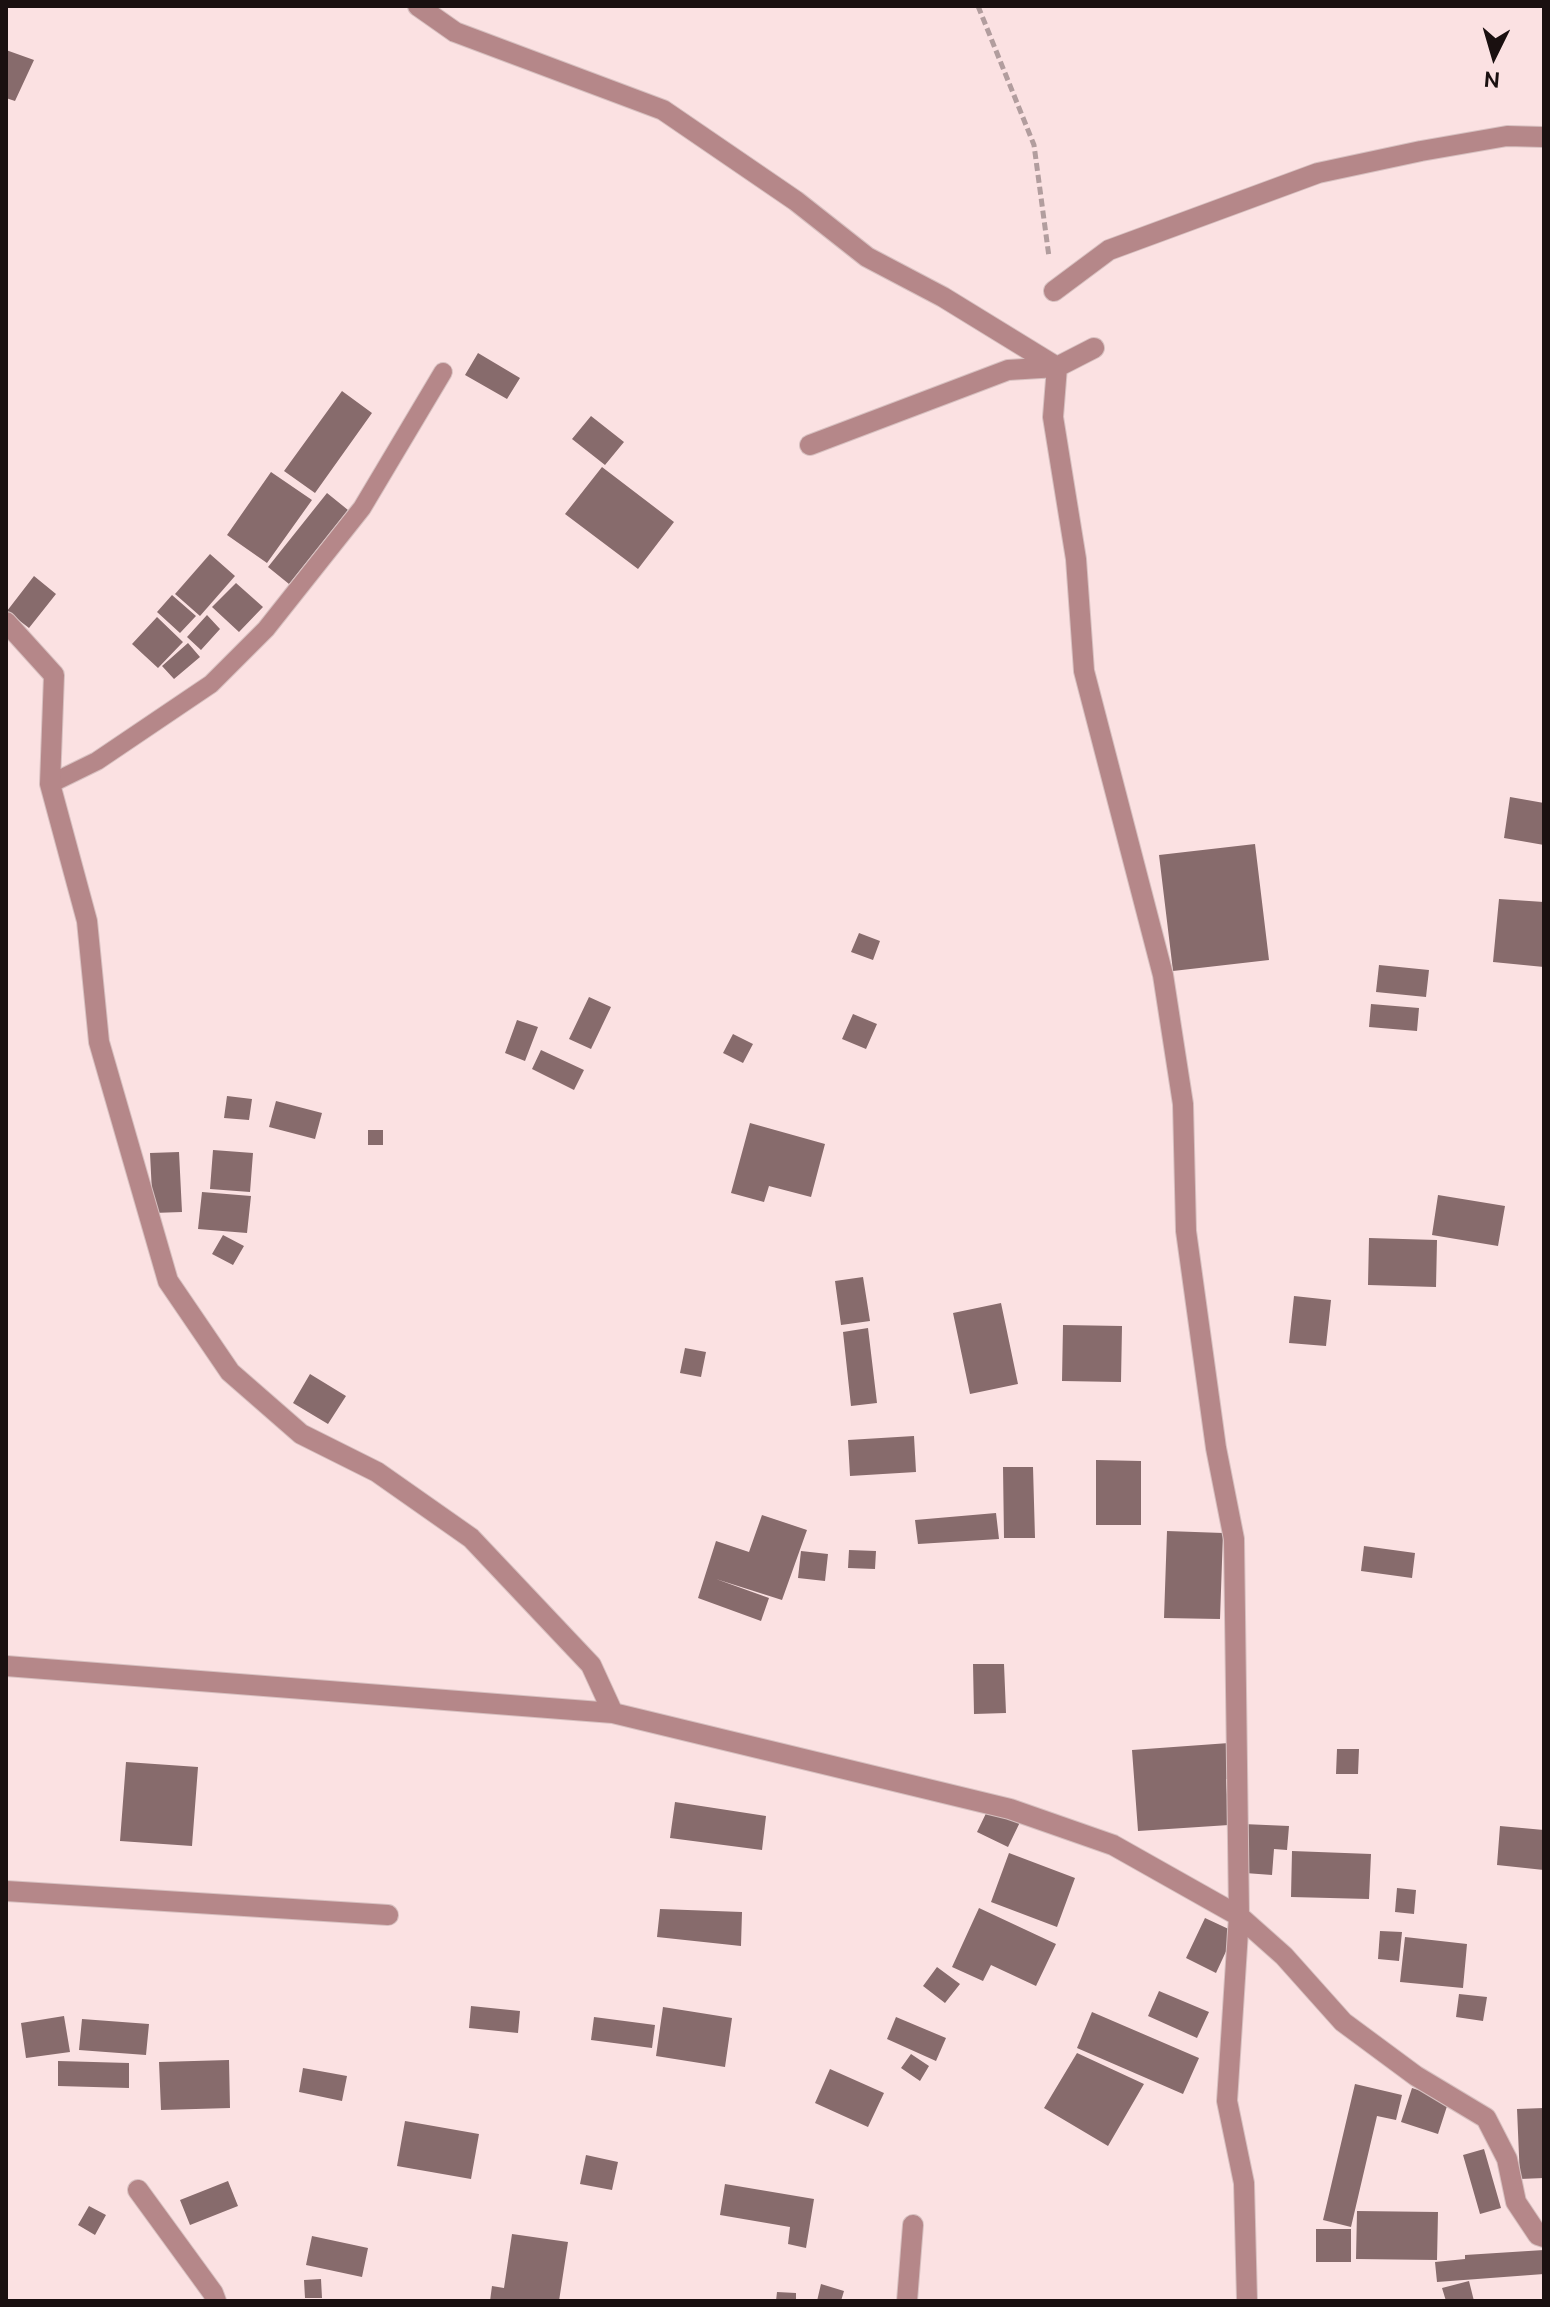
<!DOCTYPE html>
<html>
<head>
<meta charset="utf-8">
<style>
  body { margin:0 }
  #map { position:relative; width:1550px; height:2307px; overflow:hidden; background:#fbe1e2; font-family:Ubuntu,sans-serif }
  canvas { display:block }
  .frame { position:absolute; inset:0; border:8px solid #1a1010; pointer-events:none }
  .north { position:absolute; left:1454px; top:16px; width:80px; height:80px; -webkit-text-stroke:6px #fbe1e2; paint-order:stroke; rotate:185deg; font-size:22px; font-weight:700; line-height:32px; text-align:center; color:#1a1010 }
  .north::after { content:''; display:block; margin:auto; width:28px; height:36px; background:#1a1010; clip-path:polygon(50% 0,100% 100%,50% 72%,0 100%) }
</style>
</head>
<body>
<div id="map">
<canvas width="1550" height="2307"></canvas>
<div class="frame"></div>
<div class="north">N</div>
</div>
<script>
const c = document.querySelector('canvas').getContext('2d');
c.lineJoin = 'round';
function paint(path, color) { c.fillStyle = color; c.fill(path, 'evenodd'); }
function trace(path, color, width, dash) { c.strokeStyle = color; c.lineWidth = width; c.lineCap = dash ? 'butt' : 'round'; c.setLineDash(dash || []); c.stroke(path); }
const building = new Path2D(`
  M6,50L34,60L15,101L6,98Z
  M478,353L520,378L507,399L465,375Z
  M342,391L372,413L315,493L284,471Z
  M591,416L624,442L605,465L572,439Z
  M602,467L674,522L638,569L565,514Z
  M271,472L312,500L267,563L227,535Z
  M327,493L348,510L289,584L268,567Z
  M210,554L235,576L200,616L175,594Z
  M34,576L56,594L29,628L7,611Z
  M236,583L263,607L239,632L212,607Z
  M172,595L196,616L180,633L157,612Z
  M207,615L220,629L201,650L187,637Z
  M157,617L183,642L158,668L132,644Z
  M188,643L200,657L174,679L162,666Z
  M1510,797L1544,803V845L1504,838Z
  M1255,844L1269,960L1173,971L1159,855Z
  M1499,899L1544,902V967L1493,962Z
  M859,933L880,941L873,960L851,952Z
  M1379,965L1429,970L1426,997L1376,992Z
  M589,997L611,1007L591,1049L569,1039Z
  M1371,1004L1419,1008L1417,1031L1369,1027Z
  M853,1014L877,1024L866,1049L842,1039Z
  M517,1020L538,1027L525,1061L505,1053Z
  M733,1034L753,1044L743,1063L723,1053Z
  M541,1050L584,1070L574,1090L532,1069Z
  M227,1096L252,1099L249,1120L224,1118Z
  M276,1101L322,1113L315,1139L269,1127Z
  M750,1123L825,1144L811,1197L769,1186L764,1202L731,1193Z
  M368,1130H383V1145H368Z
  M213,1150L253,1153L250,1192L210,1189Z
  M179,1152L182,1212L153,1213L150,1153Z
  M202,1192L251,1196L247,1233L198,1229Z
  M1438,1195L1505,1206L1498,1246L1432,1235Z
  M223,1235L244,1246L233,1265L212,1254Z
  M1369,1238L1437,1240L1436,1287L1368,1285Z
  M863,1277L870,1321L841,1325L835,1281Z
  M1294,1296L1331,1300L1326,1346L1289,1343Z
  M1001,1303L1018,1384L970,1394L953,1313Z
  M1063,1325L1122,1326L1121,1382L1062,1381Z
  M868,1328L877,1403L851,1406L843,1332Z
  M685,1348L706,1352L701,1377L680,1373Z
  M310,1374L346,1396L328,1424L293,1403Z
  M914,1436L916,1472L850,1476L848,1440Z
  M1096,1460L1141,1461V1525H1096Z
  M1003,1467H1033L1035,1538H1004Z
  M996,1513L999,1539L918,1544L915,1520Z
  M762,1515L807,1530L782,1600L716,1579L769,1598L761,1621L698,1598L716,1541L749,1552Z
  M1167,1531L1223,1533L1220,1619L1164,1618Z
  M1364,1546L1415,1553L1412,1578L1361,1571Z
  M849,1550L876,1551L875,1569L848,1568Z
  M801,1551L828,1554L825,1581L798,1578Z
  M973,1664H1004L1006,1713L974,1714Z
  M1229,1743L1231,1779H1226L1229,1825L1138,1831L1132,1750Z
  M1337,1749H1359L1358,1774H1336Z
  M126,1762L198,1767L192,1846L120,1841Z
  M675,1802L766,1816L762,1850L670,1838Z
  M991,1803L1022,1818L1008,1847L977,1832Z
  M1243,1824L1289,1826L1287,1850L1274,1849L1272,1875L1245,1873Z
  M1500,1826L1544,1830V1870L1497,1865Z
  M1292,1851L1371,1854L1369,1899L1291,1897Z
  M1009,1853L1075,1878L1057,1927L991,1902Z
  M1397,1888L1416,1890L1414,1914L1395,1912Z
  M979,1908L1056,1944L1036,1986L991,1965L983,1981L952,1967Z
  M660,1909L742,1912L741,1946L657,1937Z
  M1205,1918L1235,1932L1216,1973L1186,1958Z
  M1380,1931L1402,1932L1399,1961L1378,1959Z
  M1405,1937L1467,1944L1463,1988L1400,1982Z
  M937,1967L960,1984L945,2003L923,1986Z
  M1159,1991L1209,2012L1197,2038L1148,2016Z
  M1459,1994L1487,1997L1483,2021L1456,2017Z
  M471,2006L520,2011L518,2033L469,2028Z
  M663,2007L732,2018L725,2067L656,2056Z
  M1092,2012L1199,2058L1183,2094L1077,2048Z
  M64,2016L70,2052L26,2058L21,2023Z
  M594,2017L655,2025L652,2048L591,2040Z
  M896,2017L946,2038L936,2061L887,2039Z
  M82,2019L149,2024L146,2055L79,2050Z
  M1077,2053L1144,2084L1108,2146L1044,2108Z
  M911,2054L929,2066L920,2081L901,2068Z
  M229,2060L230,2108L161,2110L159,2062Z
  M58,2061L129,2063V2088L58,2086Z
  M303,2068L347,2076L342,2101L299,2092Z
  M830,2069L884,2093L868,2127L815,2103Z
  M1355,2084L1402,2095L1396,2120L1377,2116L1351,2227L1323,2220Z
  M1412,2088L1449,2100L1438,2134L1401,2122Z
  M1544,2108V2178L1520,2179L1517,2109Z
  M405,2121L479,2134L471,2179L397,2166Z
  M1484,2149L1501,2208L1480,2214L1463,2155Z
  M586,2155L618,2162L612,2190L580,2184Z
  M228,2181L238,2206L190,2225L180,2200Z
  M725,2184L814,2199L806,2248L788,2244L790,2227L720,2215Z
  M89,2206L106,2215L95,2235L78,2225Z
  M1357,2211L1438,2212L1437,2260L1356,2259Z
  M1316,2229H1351V2262H1316Z
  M512,2234L568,2242L559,2301H490L492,2286L504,2288Z
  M312,2236L368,2248L362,2277L306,2265Z
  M1544,2250V2274L1437,2282L1435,2262L1465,2259V2255Z
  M321,2279L322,2298H305L304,2280Z
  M1469,2281L1474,2301H1446L1442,2288Z
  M821,2284L844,2291L841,2301H817Z
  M777,2292L796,2293V2301H776Z`);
const path = new Path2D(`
  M978,6L1034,145L1049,257`);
const lane = new Path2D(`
  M50,784L97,761L211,684L266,629L362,508L443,372`);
const street = new Path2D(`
  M418,6L455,32L663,110L796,201L867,257L943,297L1057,367
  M1054,291L1109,250L1318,173L1421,151L1507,136L1544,137
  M1094,348L1057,367L1053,417L1076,559L1084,671L1163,975L1183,1104L1186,1231L1216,1448L1234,1539L1239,1916L1227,2101L1244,2183L1247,2301
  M810,445L1008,370L1057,367
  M6,622L54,675L50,784L87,921L99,1042L168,1281L230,1372L301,1434L377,1472L471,1538L591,1665L613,1713
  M6,1666L613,1713L1010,1809L1113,1845L1239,1916L1284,1956L1343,2022L1416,2076L1486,2118L1507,2159L1516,2202L1538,2235L1544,2237
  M6,1891L388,1915
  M138,2190L213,2293L216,2301
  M907,2301L913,2225`);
paint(building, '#876b6c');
trace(lane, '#d7c0c0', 20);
trace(street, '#d7c0c0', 22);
trace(path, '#b29d9e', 5, [8, 4]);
trace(lane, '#b58789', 18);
trace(street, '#b58789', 20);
</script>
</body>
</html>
